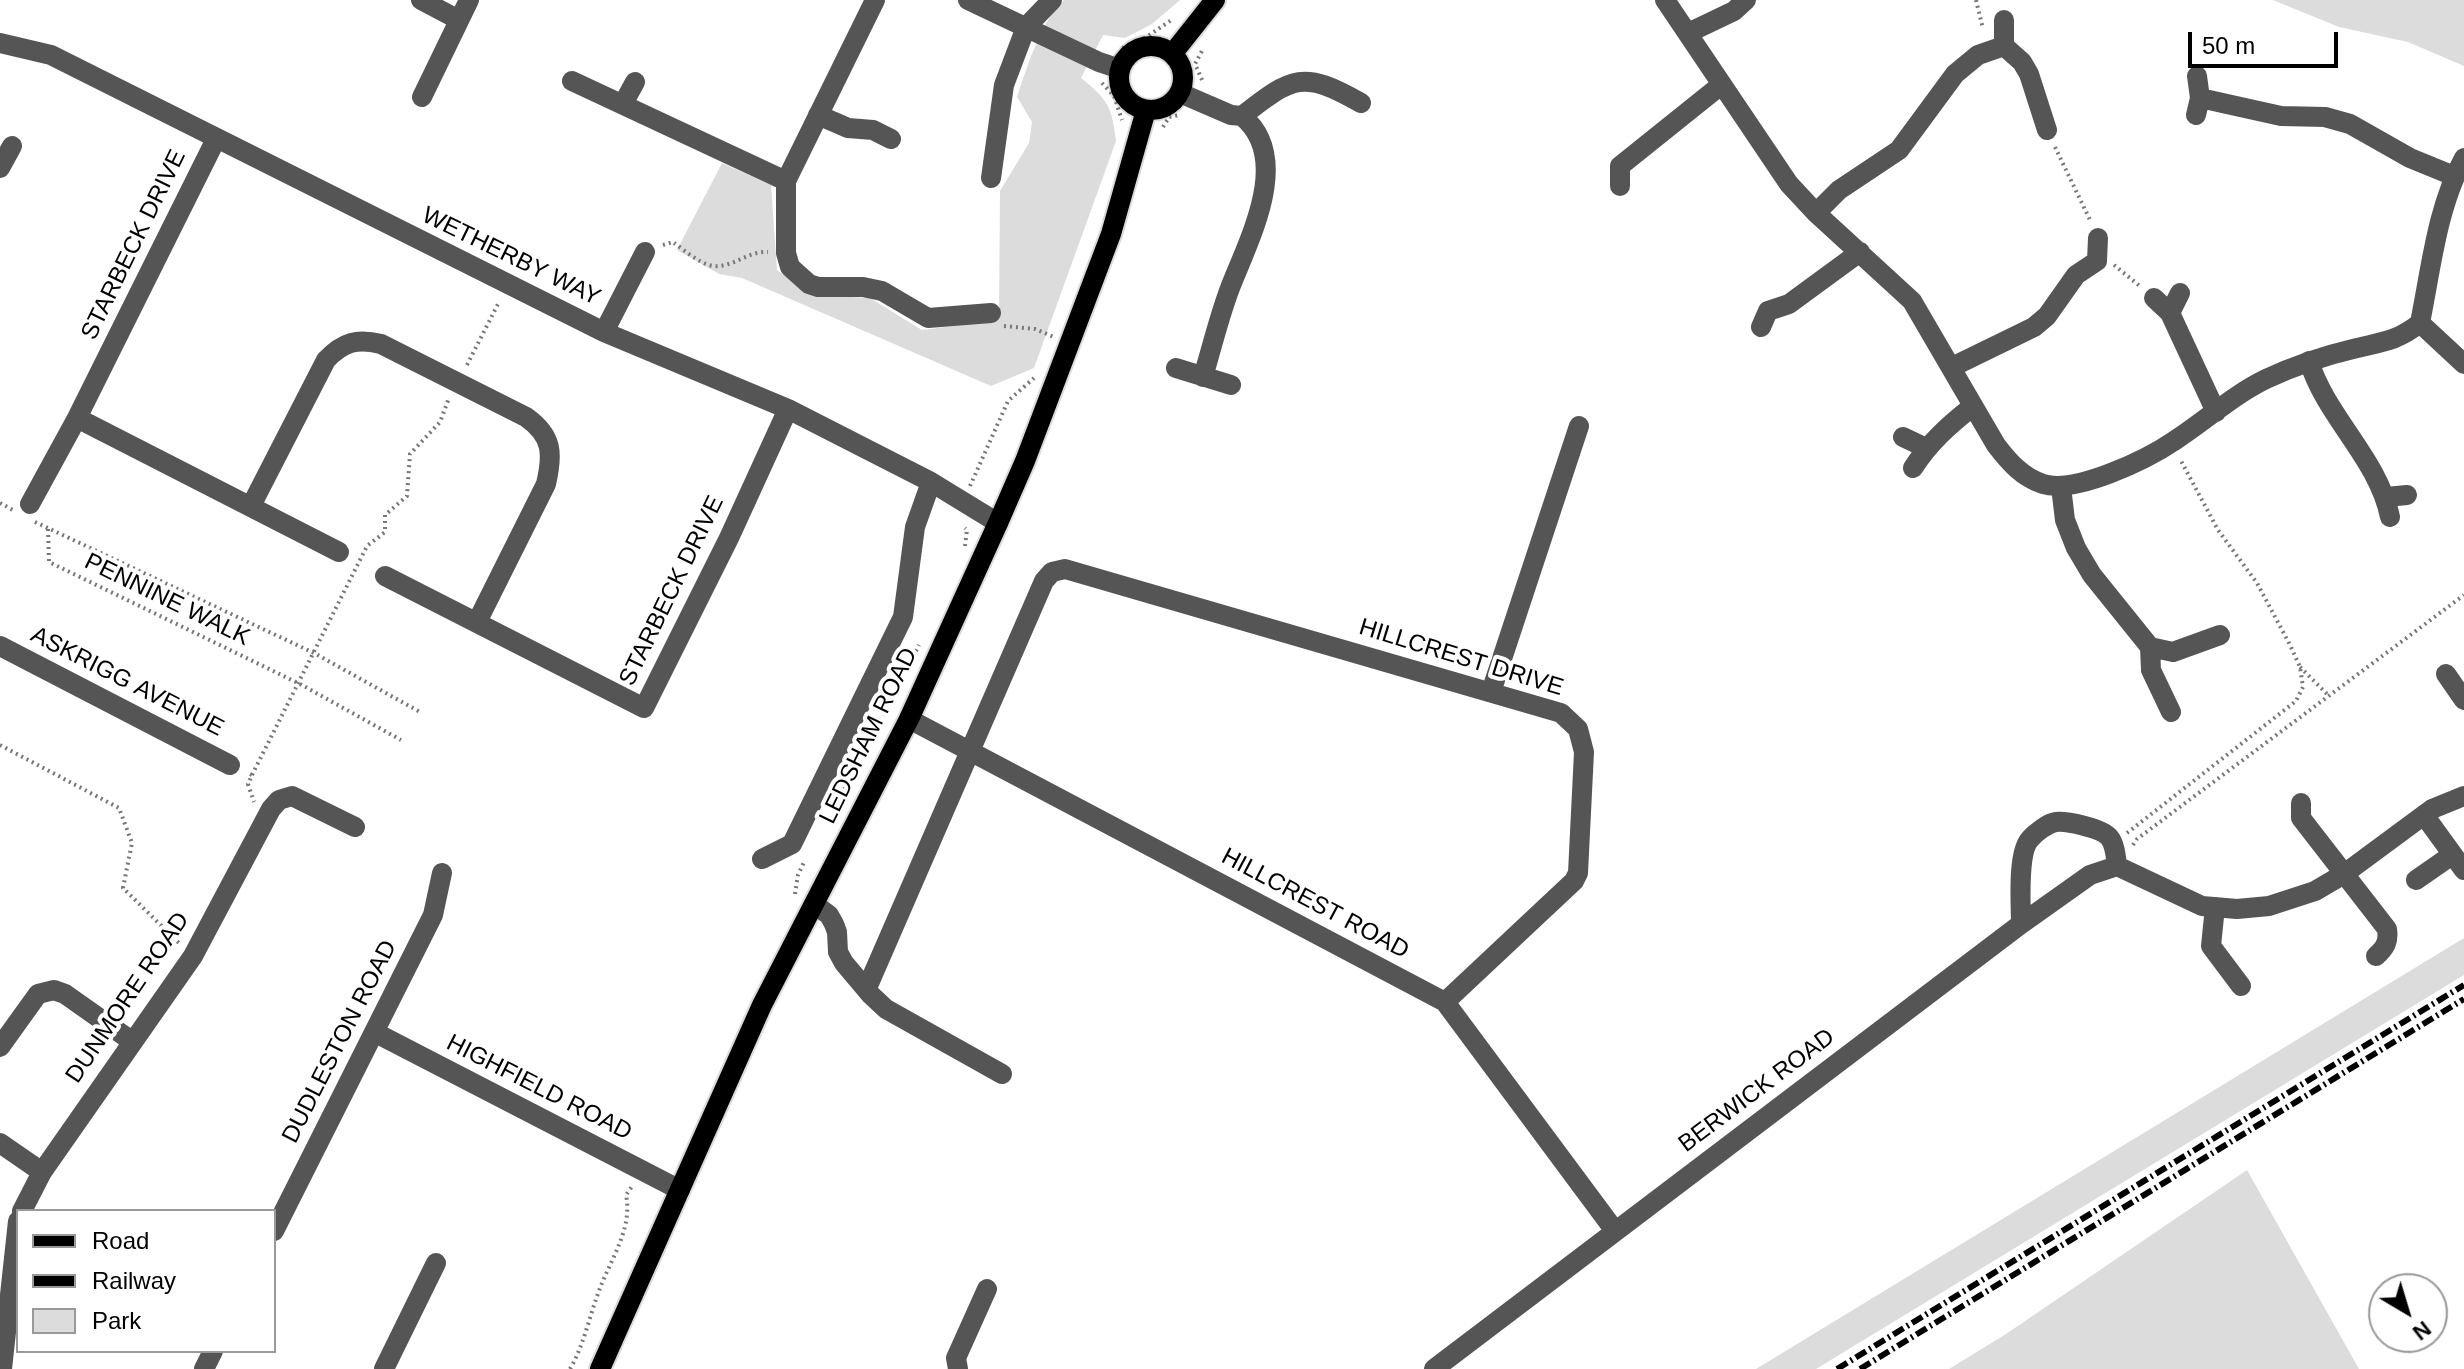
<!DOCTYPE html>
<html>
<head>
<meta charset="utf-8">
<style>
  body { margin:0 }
  #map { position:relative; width:2464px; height:1369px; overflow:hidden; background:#fff; font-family:Arial,sans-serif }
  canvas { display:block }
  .legend { position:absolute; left:16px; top:1209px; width:260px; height:144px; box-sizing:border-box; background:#fff; border:2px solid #999; margin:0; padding:10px 14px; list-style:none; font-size:24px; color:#000 }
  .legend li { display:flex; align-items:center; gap:16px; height:40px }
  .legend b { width:40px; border:2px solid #999 }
  .north { position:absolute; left:2368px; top:1273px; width:80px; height:80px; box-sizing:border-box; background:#fff; border:2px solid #999; border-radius:50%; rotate:142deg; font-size:22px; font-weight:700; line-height:32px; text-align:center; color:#000 }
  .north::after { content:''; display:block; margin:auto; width:28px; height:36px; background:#000; clip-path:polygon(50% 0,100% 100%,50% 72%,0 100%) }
  .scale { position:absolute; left:2188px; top:32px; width:150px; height:36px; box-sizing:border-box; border:4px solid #000; border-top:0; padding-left:10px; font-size:24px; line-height:28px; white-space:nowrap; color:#000; -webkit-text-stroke:6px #fff; paint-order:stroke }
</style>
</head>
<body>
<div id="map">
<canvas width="2464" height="1369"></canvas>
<ul class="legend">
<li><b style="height:10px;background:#000"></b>Road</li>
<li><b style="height:10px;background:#000"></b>Railway</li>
<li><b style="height:22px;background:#dcdcdc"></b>Park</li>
</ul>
<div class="north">N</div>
<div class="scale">50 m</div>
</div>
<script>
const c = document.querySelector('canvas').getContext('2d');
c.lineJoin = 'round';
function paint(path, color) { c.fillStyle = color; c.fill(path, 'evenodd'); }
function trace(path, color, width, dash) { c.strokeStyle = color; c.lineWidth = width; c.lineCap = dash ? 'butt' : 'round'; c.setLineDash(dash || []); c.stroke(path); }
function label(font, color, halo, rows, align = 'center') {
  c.font = font + ' Arial,sans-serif'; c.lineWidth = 8; c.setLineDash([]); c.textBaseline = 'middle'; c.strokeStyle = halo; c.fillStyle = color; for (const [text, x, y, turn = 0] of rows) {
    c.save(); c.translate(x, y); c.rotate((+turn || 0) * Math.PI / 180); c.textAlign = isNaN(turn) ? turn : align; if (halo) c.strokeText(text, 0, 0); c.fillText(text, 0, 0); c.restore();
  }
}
const green = new Path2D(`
  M1064,0H1180L1152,24L1125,38L1103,35L1081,78C1107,99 1112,106 1116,141L1034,368L991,386L742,278L719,274L677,250L722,163L771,185L777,270L811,295L870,298L922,330L999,320L1000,191L1029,143L1032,122L1017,97C1027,68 1041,20 1064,0Z
  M2273,0H2464V66L2408,42L2339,27Z
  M2464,938V975L1816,1369H1756Z
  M2247,1170L2359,1369H1949L2006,1334Z`);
const path = new Path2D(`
  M1976,0L1983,29
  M1122,48L1136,44L1173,19
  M1202,80L1195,64L1203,49
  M1102,83L1114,96L1122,120
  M1163,127L1169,117L1180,115
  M2055,147L2091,222
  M663,245L673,242C684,250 704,268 718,266C736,265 749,251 768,252
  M2114,265L2141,287
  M1004,326L1035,329L1054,337
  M467,365L499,302
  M970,486L1008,401L1034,378
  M0,503L13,510
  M35,522L314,653L420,712
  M48,529L49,562L300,684L401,740
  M965,546L967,530L965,528
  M2300,667L2329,696
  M0,745L119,808L132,843L123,888L179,943
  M250,774L252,775L248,784L254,802
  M252,775L367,546L385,532V515L407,496L410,454L440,422L449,398
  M838,800L874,736L919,645
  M2127,833L2296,701L2303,687L2300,667L2290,645L2257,583L2218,530L2180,459
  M2133,845L2137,839L2464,595
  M795,894L798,875L805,860
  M570,1369C584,1345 589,1317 599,1291C610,1260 633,1229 626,1195L633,1185`);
const minor = new Path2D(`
  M421,0L459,20
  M875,0L786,181V253L790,267L809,284L818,287H863L882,291L928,318L991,313
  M968,0L1099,62L1120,69
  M1665,0L1789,184L1816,213L1912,301L1996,445C2009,462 2022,477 2043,484C2075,494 2146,460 2174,441C2205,421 2233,395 2266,379C2294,366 2323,356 2353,349C2381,342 2396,342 2420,323C2431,269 2437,207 2464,158
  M1688,33L1734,11L1746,0
  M0,43L51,55L604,332L788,409L931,482L998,523
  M2004,46L2022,62L2029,74L2047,130
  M2004,46V20
  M572,81L786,181
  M1180,93L1231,115L1242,116
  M422,97L469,0
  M2200,98L2281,116L2325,117L2350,124L2410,158L2454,176
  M623,104L635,82
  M818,115L848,128L873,130L891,139
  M2196,115L2200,98L2197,76
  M0,168L12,146
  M991,178L1004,85L1026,27L1052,0
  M1620,186V166L1721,85
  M1816,213L1839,190L1899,150L1955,74L1978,55L2004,46
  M2154,298L2170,313L2216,412
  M2170,313L2180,293
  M2420,323L2464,364
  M1761,327L1768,311L1789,304L1860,252
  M604,332L645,252
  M2309,361C2326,417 2378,458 2390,517
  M1952,367L2034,327L2047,316L2076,275L2097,261L2098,238
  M1176,368L1231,385
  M1203,377C1212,347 1219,317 1230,288C1249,239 1293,158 1242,116C1293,76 1303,70 1361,103
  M77,418L339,552
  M1903,437L1926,448
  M1913,468C1929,443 1949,425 1972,407
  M2061,487L2065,520L2076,548L2092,575L2150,647L2151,670L2171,712
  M2386,497L2407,495
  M30,504L77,418L216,139
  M251,506L326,360C343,342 357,338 381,344L526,417C553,436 553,454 546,484L477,622
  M385,576L644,708L729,538L788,409
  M0,646L230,765
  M2150,647L2173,652L2220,635
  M2446,674L2464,700
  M1491,692L1579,426
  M909,719L1445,1002L1615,1231
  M2301,803V818L2387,929C2389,942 2385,948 2376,956
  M2424,815L2464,870
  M762,859L792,844L903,617L915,527L931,482
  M2117,866L2202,906L2237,909L2269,906L2315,891L2344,874L2432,809L2464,796
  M2416,880L2452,855
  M814,904L829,915L834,924L837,932L838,952L844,963L871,995L886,1009L1002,1074
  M2215,907L2211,946L2241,986
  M2021,924C2021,905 2017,853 2030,839C2035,833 2048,823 2056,822C2067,821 2101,828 2109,837C2115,844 2116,857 2117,866
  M867,988L1044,581L1052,572L1065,569L1561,713L1578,729L1584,752L1578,873L1574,881L1445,1002
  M374,1032L680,1190
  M0,1047L38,994L54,990L65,994L133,1042
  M0,1143L42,1172
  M22,1211L42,1172L193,956L271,809L279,800L292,796L355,827
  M274,1231L433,915L442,873
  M2,1369L18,1221
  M204,1369L213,1351
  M384,1369L436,1263
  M958,1369L956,1358L987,1289
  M1434,1369L2021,924L2090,875L2117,866`);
const major = new Path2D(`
  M1119 78a32 32 0 1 1 64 0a32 32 0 1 1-64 0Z
  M1173,53L1215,0
  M600,1369L762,1005L909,719L998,523L1025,461L1111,234L1146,110`);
const rail = new Path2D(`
  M1837,1369L2464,985
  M1860,1369L2464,999`);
const streetNames = [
  ["STARBECK DRIVE",134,245,-64],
  ["WETHERBY WAY",511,257,26],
  ["STARBECK DRIVE",672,591,-64],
  ["PENNINE WALK",167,600,26],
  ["HILLCREST DRIVE",1461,658,17],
  ["ASKRIGG AVENUE",127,682,27],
  ["LEDSHAM ROAD",869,736,-64],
  ["HILLCREST ROAD",1315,904,28],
  ["DUNMORE ROAD",128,998,-56],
  ["DUDLESTON ROAD",340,1042,-63],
  ["HIGHFIELD ROAD",539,1088,27],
  ["BERWICK ROAD",1757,1091,-37]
];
paint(green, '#dcdcdc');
trace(major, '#dbdbdb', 24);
trace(path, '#777', 4, [2, 4]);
trace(minor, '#555', 20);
trace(major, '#000', 20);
trace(rail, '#000', 6, [12, 4, 2, 4]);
label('24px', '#000', '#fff', streetNames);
</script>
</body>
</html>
